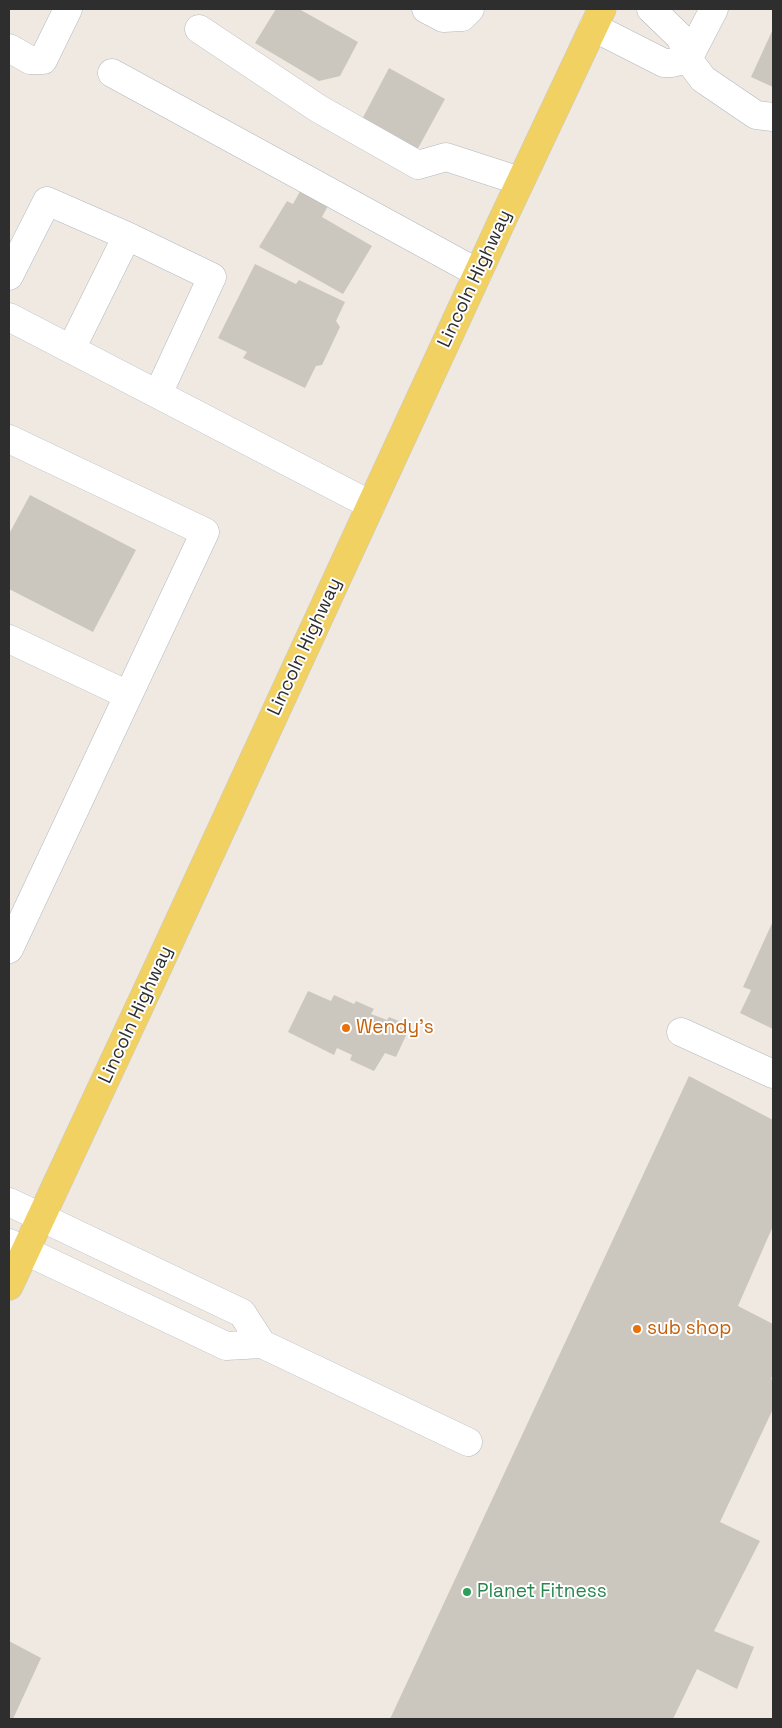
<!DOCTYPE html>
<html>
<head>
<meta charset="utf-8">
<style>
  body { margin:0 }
  #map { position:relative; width:782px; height:1728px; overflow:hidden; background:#efe9e1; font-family:"Space Grotesk",sans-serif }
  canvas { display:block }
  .frame { position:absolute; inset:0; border:10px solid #2e2e2e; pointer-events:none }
</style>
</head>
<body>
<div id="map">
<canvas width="782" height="1728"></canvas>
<div class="frame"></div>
</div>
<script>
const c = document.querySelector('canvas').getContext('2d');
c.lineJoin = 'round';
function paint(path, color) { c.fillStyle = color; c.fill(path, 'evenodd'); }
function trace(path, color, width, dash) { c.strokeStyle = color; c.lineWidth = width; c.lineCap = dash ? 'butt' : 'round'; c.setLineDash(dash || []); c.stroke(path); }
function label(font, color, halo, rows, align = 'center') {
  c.font = font + ' "Space Grotesk",sans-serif'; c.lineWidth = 4; c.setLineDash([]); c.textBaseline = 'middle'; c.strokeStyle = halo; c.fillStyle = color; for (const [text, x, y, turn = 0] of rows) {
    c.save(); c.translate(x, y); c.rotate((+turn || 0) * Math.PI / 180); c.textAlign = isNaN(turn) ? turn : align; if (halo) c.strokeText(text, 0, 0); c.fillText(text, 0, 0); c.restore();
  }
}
const building = new Path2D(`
  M276,9H299L358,42L340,76L319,81L255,43Z
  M773,29V87L751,77Z
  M389,68L445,99L416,152L359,125Z
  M303,186L331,200L322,217L372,246L343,294L259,247L287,201L293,204Z
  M255,264L296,284L299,280L345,302L336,321L340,327L322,365L316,366L305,388L243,358L247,352L218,338Z
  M30,495L136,550L93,632L9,589V534Z
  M773,921V1029L740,1013L751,990L743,987Z
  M308,991L331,1001L334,995L354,1004L356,1001L374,1009L371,1014L387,1020L389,1017L399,1021L398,1026L408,1031L396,1057L385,1053L374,1071L350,1060L352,1055L337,1048L334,1055L288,1032Z
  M689,1076L773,1120V1226L738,1306L773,1324V1374L771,1379L773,1380V1409L720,1522L760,1541L714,1631L754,1647L737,1689L697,1669L673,1719H390Z
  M9,1641L41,1658L13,1719H9Z`);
const minor = new Path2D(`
  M426,9L443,18L462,17L470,9
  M651,9L681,38L688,59L703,79L756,115L773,117
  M593,27L664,63H672L688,59L714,9
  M199,29L319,109L418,165L446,157L520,181
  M9,48L30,60H43L68,9
  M112,73L478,273
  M9,276L47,201L127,236L212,277L158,394
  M9,317L371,505
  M71,349L127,236
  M9,439L205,532L9,949
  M9,639L128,695
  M681,1032L773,1074
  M9,1202L242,1313L262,1344
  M9,1243L226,1346L262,1344L468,1442`);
const major = new Path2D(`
  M9,1286L157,969L501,223L602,9`);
const markers = [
  [346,1028,5,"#e8710a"],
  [637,1329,5,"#e8710a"],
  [467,1592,5,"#2e9e5b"]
];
const streetNames = [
  ["Lincoln Highway",475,279,-65],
  ["Lincoln Highway",305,647,-65],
  ["Lincoln Highway",136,1015,-65]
];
const foodNames = [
  ["Wendy's",356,1028],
  ["sub shop",647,1329]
];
const leisureNames = [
  ["Planet Fitness",477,1592]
];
paint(building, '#cbc7bf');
trace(minor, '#b4b7c1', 29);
trace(major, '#c9c9c9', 29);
trace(minor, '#fff', 28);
trace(major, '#f2d163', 28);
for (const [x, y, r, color] of markers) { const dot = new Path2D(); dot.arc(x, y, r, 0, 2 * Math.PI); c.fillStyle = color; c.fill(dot); trace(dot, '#fff', 2); }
label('19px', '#2e2e2e', '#fff', streetNames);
label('19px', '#c56008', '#fff', foodNames, 'left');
label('19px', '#27864d', '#fff', leisureNames, 'left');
</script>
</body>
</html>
